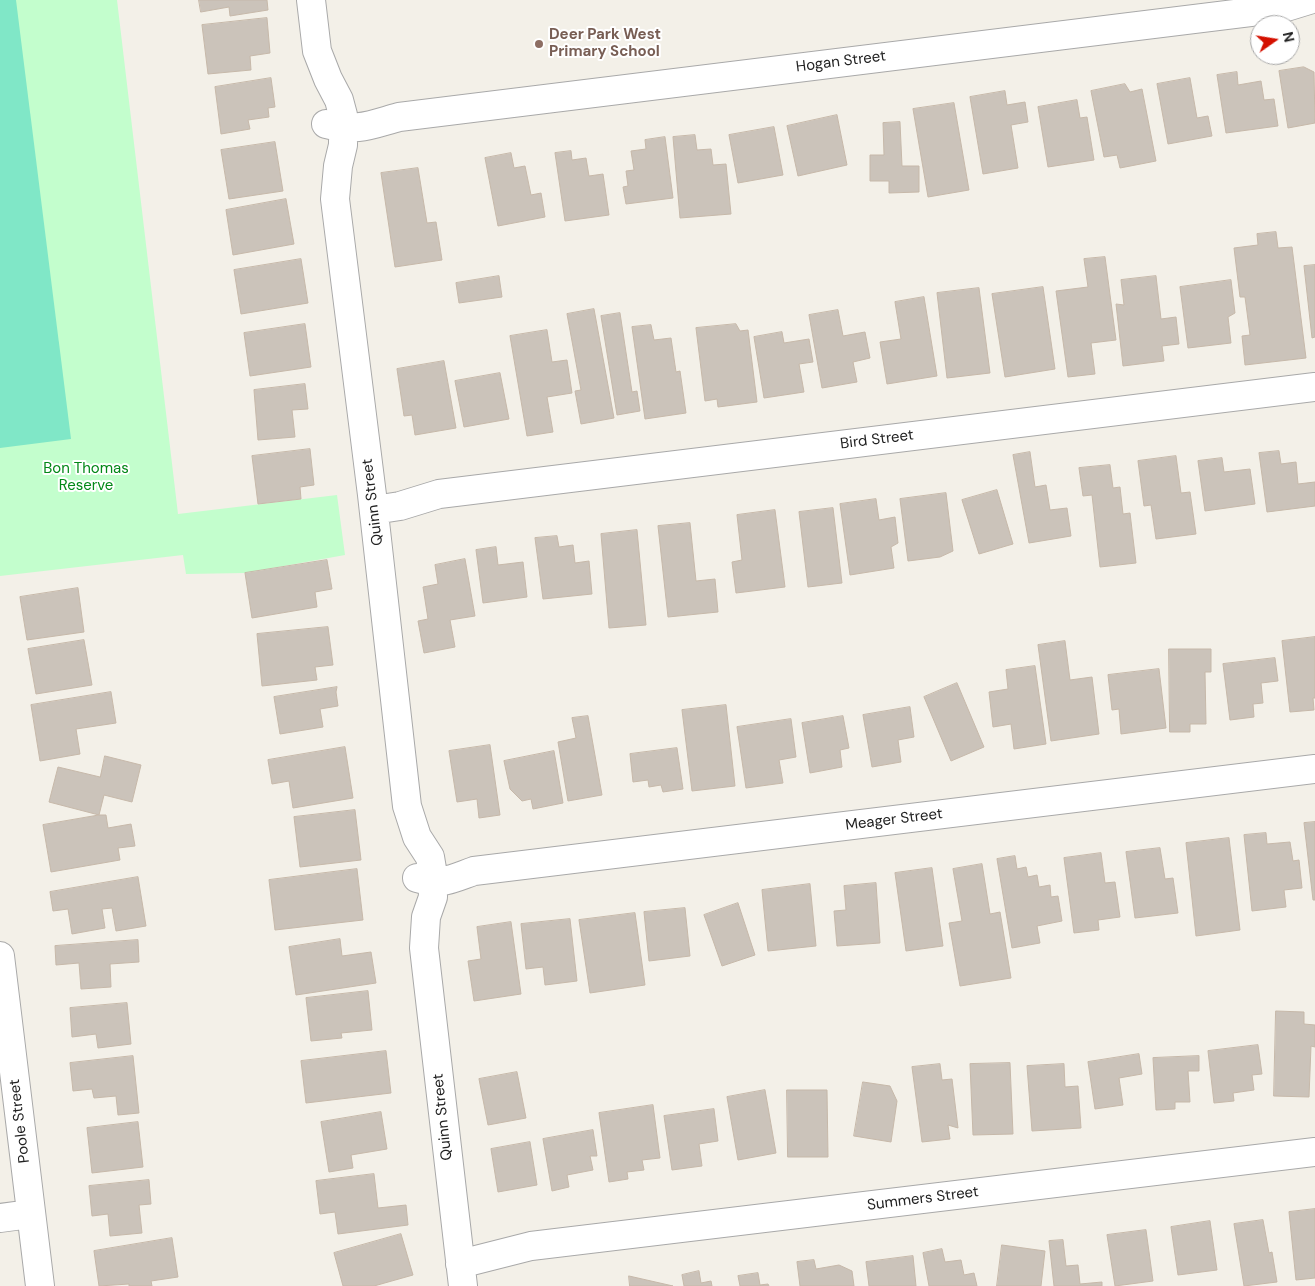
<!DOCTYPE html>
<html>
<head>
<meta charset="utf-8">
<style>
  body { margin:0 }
  #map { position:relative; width:1315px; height:1286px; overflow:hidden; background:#f3f0e8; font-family:"DM Sans",sans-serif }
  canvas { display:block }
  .north { position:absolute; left:1250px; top:15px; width:50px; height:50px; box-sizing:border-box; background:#fff; border:1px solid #a7a7a7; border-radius:50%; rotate:77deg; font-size:14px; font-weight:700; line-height:20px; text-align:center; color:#222 }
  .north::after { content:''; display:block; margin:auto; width:18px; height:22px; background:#d41000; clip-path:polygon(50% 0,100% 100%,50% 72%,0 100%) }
</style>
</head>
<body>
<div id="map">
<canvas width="1315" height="1286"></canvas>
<div class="north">N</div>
</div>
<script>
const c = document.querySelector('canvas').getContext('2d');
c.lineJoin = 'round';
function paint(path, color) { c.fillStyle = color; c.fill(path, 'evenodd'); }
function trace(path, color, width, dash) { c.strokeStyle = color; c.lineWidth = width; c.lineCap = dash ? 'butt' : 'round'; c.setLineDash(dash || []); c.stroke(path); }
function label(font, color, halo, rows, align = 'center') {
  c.font = font + ' "DM Sans",sans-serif'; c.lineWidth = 4; c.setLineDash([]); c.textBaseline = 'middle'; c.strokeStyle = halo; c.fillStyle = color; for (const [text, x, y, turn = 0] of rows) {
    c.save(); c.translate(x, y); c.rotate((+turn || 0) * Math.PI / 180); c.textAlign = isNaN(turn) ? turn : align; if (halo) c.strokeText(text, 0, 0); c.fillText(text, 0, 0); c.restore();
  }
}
const park = new Path2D(`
  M0,0H117L178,514L337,495L345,555L245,573L186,574L183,555L0,576Z`);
const pitch = new Path2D(`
  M0,0H16L71,439L0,448Z`);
const building = new Path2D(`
  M199,0H267L268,10L230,16L229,7L201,12Z
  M267,18L270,53L250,56L251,70L208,74L202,25Z
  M1304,67L1314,72L1315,123L1288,128L1279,71Z
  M1237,72L1238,85L1261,81L1264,100L1274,99L1278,126L1226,133L1217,75Z
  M271,78L275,107L268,108L269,117L248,120L250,129L221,134L215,87Z
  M1190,78L1197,118L1208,116L1212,136L1168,144L1157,84Z
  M1125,84L1130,92L1142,89L1156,161L1120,168L1117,155L1104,157L1091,91Z
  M1005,91L1007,105L1025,102L1028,122L1011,125L1018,168L983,174L970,97Z
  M1077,100L1080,118L1087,117L1094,160L1048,167L1038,107Z
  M954,103L969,190L928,197L913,109Z
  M837,115L847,165L798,176L787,126Z
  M900,122L902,166H919V192L889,193V181H870V155H884L883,123Z
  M774,127L783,175L738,183L729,135Z
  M695,135L697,150L711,149L713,165L726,164L731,214L680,218L673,137Z
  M665,137L673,198L626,204L623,187L628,186L626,171L634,170L631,151L646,149L645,140Z
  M275,142L283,191L229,199L221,150Z
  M571,151L572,160L586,158L589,176L603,174L609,215L565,221L555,153Z
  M511,153L514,168L525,166L531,195L541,193L545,217L498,226L485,158Z
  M418,168L427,223L436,222L442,260L395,267L381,173Z
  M286,199L294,244L233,255L226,210Z
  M1276,232L1278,248L1292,247L1306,358L1245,365L1242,336L1250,335L1245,297H1240L1234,248L1258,245L1257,234Z
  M1105,257L1116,340L1091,343L1095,374L1068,377L1056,291L1088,287L1084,259Z
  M301,259L308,303L241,314L234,270Z
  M1315,265V337L1312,338L1304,266Z
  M499,276L502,297L459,303L456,283Z
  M1156,276L1161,319L1176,317L1179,344L1162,346L1164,361L1123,366L1116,304L1124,305L1121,280Z
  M1231,280L1235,313L1228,317L1231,343L1188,348L1180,287Z
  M1043,287L1055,369L1005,377L992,294Z
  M979,288L990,373L947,378L937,293Z
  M924,297L937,376L887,384L880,342L901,339L895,302Z
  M594,309L614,418L581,424L575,391L581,390L567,314Z
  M838,310L843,336L865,332L870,358L853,362L857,382L822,388L809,315Z
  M620,313L632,392L637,391L640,411L617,415L601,316Z
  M305,324L311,367L250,376L244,333Z
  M736,324L740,331L748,330L757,402L718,407L717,399L705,401L696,328Z
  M651,325L654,340L671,338L676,372L680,371L686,413L645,419L632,327Z
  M547,330L552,362L567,360L572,393L547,397L553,432L527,436L510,336Z
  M782,332L784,343L809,339L813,362L799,364L804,392L764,398L754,337Z
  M444,361L456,428L415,435L412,415L404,416L397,369Z
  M500,373L509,419L464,427L455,381Z
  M305,384L308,409L292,410L295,437L258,440L254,390Z
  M310,449L314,485L300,487L301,499L258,504L252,456Z
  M1279,451L1281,464L1296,462L1298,484L1315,482V506L1267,512L1259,453Z
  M1030,452L1035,487L1046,485L1050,510L1067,508L1071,536L1029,543L1013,455Z
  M1176,456L1181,493L1190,492L1196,534L1156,539L1151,505L1144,506L1138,461Z
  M1222,458L1224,472L1250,469L1255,504L1205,511L1198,461Z
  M1110,465L1113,488L1120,487L1123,514L1130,513L1136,563L1100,567L1092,495L1083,496L1079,468Z
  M997,490L1013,544L979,554L962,500Z
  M946,493L953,551L940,557L908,561L900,499Z
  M876,499L879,520L895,517L898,543L891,547L894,568L850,575L840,504Z
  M833,508L842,583L808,587L799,512Z
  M775,510L785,587L736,593L732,562L742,560L737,515Z
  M690,523L696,581L715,579L718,612L668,617L658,526Z
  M637,530L646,625L609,628L601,534Z
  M557,536L559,547L573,545L575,563L589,561L592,594L543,599L535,538Z
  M496,547L498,565L523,562L527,597L483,603L476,550Z
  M465,559L475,616L450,620L455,647L424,653L418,621L428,619L423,587L438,584L435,565Z
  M327,560L332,589L315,592L317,607L252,618L245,573Z
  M78,588L84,632L27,640L20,597Z
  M328,627L333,665L315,667L317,680L262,686L257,634Z
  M1315,637V698H1313L1314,710L1290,712L1282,641Z
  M84,640L92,685L36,694L28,649Z
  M1065,641L1070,680L1092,677L1099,734L1051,741L1038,645Z
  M1169,649H1211V672H1205L1206,724H1190V732H1170Z
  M1275,658L1278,681L1261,683L1263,703L1253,704L1254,717L1230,720L1223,664Z
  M1035,666L1046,744L1014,749L1011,724L993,727L989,692L1008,689L1006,670Z
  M1159,669L1166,728L1121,734L1119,709L1112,710L1108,675Z
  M957,683L984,747L951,761L924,697Z
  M337,687L336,692L338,706L320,709L323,727L280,734L274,697Z
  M111,692L116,723L76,729L80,754L40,761L31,705Z
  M726,705L735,786L692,791L682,710Z
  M910,707L914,737L898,740L901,762L872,767L863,715Z
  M588,716L602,795L568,801L558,742L576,738L572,718Z
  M843,716L849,748L840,750L842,767L810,773L802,723Z
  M791,719L796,757L779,760L783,783L746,788L737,727Z
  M490,745L500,815L479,818L477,799L457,802L449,751Z
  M345,747L353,798L293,808L289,781L272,784L268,760Z
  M677,748L683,789L663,792L661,785L649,787L648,780L633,782L630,754Z
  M554,751L563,803L533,809L531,799L522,801L510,789L504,761Z
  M105,756L141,765L132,802L104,795L99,815L49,802L58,767L100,777Z
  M355,810L361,860L300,867L294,817Z
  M99,815H106L108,828L131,824L135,846L118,848L120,860L51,872L43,825Z
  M1315,822V900H1313L1304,823Z
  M1266,833L1267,844L1290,842L1293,861L1299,860L1302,888L1284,890L1286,907L1252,911L1244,835Z
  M1229,838L1240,930L1196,936L1186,843Z
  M1160,848L1165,879L1173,878L1178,913L1135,918L1126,852Z
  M1101,853L1105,883L1115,882L1120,917L1098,920L1099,930L1074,933L1064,858Z
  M1015,856L1017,869L1026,867L1028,877L1037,875L1039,887L1050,885L1051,897L1058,896L1062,921L1037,926L1040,943L1012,948L997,859Z
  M982,864L990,914L1000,912L1011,978L960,986L949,923L962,921L953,869Z
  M932,868L943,946L906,951L895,873Z
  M357,869L363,920L275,930L269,880Z
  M138,877L146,926L116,931L112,908L102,909L105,928L72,934L68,909L53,911L50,892Z
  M876,883L880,943L837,946L834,911L846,910L844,886Z
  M810,884L816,946L768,951L762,890Z
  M738,903L755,955L722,966L704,915Z
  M685,908L690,956L649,961L644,912Z
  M635,913L645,985L590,993L579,920Z
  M570,919L577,981L545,985L543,967L526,969L521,924Z
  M511,922L521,994L474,1001L468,961L481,959L477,927Z
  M340,939L342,956L371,952L376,983L296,995L289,947Z
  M138,940L139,962L110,964L111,987L81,989L79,963L56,965L55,946Z
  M368,991L372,1030L341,1033L342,1038L311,1041L306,998Z
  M127,1003L131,1044L98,1048L96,1034L72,1037L70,1008Z
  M1276,1011L1304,1012V1024L1315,1025V1047L1311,1046L1309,1097L1274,1096Z
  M1258,1045L1262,1074L1252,1075L1254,1090L1233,1093L1234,1101L1214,1103L1208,1051Z
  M386,1051L391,1093L306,1103L301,1061Z
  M1139,1054L1142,1074L1119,1078L1123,1105L1095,1109L1088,1062Z
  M133,1056L139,1113L118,1115L116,1096L94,1098L92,1089L73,1091L70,1063Z
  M1199,1056V1071H1188L1190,1102H1175V1109L1156,1110L1153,1058Z
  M1010,1063L1013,1134L973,1135L970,1064Z
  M940,1064L942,1080L952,1079L958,1128L948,1125L950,1139L922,1142L912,1067Z
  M1064,1064L1065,1087L1078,1086L1081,1128L1032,1131L1027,1066Z
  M517,1072L526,1118L488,1125L479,1079Z
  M863,1082L890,1086L897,1101L891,1142L854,1136Z
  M765,1090L776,1153L738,1160L727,1097Z
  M787,1090H827L828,1157H788Z
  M653,1105L660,1158L642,1160L644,1170L627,1172L628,1179L609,1182L599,1113Z
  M714,1109L718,1141L699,1144L702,1166L672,1170L664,1116Z
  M381,1112L387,1149L351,1155L353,1168L329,1172L321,1122Z
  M138,1122L143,1167L92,1173L87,1128Z
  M593,1130L597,1156H590L593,1170L567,1175L569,1187L552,1191L543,1139Z
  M530,1142L537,1185L498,1192L491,1149Z
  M374,1174L378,1208L406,1205L408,1225L338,1234L335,1212L320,1214L316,1181Z
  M149,1180L151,1204L139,1205L142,1233L110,1236L108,1214L92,1216L89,1186Z
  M1315,1209V1278L1296,1280L1289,1212Z
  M1263,1220L1269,1253L1272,1252L1277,1282L1244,1286L1234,1224Z
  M1210,1221L1217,1270L1178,1275L1171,1227Z
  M1146,1230L1153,1281L1115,1286L1107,1235Z
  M401,1234L413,1275L374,1286H343L334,1253Z
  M172,1238L178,1277L151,1281L152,1286H129V1284L99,1286L94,1251Z
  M1063,1240L1066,1266L1078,1265L1080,1284L1102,1282V1286H1054L1049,1241Z
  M1002,1245L1045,1251L1041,1286H997Z
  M942,1249L945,1262L961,1260L964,1275L974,1273L977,1286H929L923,1253Z
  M913,1256L916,1286H869L866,1262Z
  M814,1260L816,1269L839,1265L852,1271L854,1286H800L797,1262Z
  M699,1271L701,1283L711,1281L712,1286H684L682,1275Z
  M758,1273L760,1285L768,1284L769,1286H740L738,1276Z
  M629,1276L673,1286H630Z`);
const minor = new Path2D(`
  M311,0L317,51L328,79L339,100L343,115V145L338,166L335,199L372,495L407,806L417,837L430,857L432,869L433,897L426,917L424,948L463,1286
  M326,124C357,132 370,125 399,117L1283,8L1309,0
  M374,510L400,506L439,494L1315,387
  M417,878C443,885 449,880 474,871L1315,769
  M0,956L40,1286
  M0,1218L30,1214
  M460,1264L531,1246L1315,1152`);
const markers = [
  [539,44,5,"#8d6e63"]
];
const educationNames = [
  ["Deer Park West",549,35],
  ["Primary School",549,52]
];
const streetNames = [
  ["Hogan Street",841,62,-7],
  ["Bird Street",877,440,-7],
  ["Quinn Street",373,502,-97],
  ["Meager Street",894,820,-7],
  ["Quinn Street",443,1117,-96],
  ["Poole Street",20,1121,-97],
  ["Summers Street",923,1199,-7]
];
const parkNames = [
  ["Bon Thomas",86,469],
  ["Reserve",86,486]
];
paint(park, '#c3fecd');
paint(pitch, '#80e7c7');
paint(building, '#cbc3ba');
trace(building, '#c6b8a9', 1);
trace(minor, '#a9a9a9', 30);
trace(minor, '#fff', 28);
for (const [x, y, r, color] of markers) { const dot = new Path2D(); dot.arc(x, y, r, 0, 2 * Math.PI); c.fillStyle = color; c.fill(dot); trace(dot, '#fff', 2); }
label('bold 15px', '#785e54', '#fff', educationNames, 'left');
label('15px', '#222', '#fff', streetNames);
label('15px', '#038818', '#fff', parkNames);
</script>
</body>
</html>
